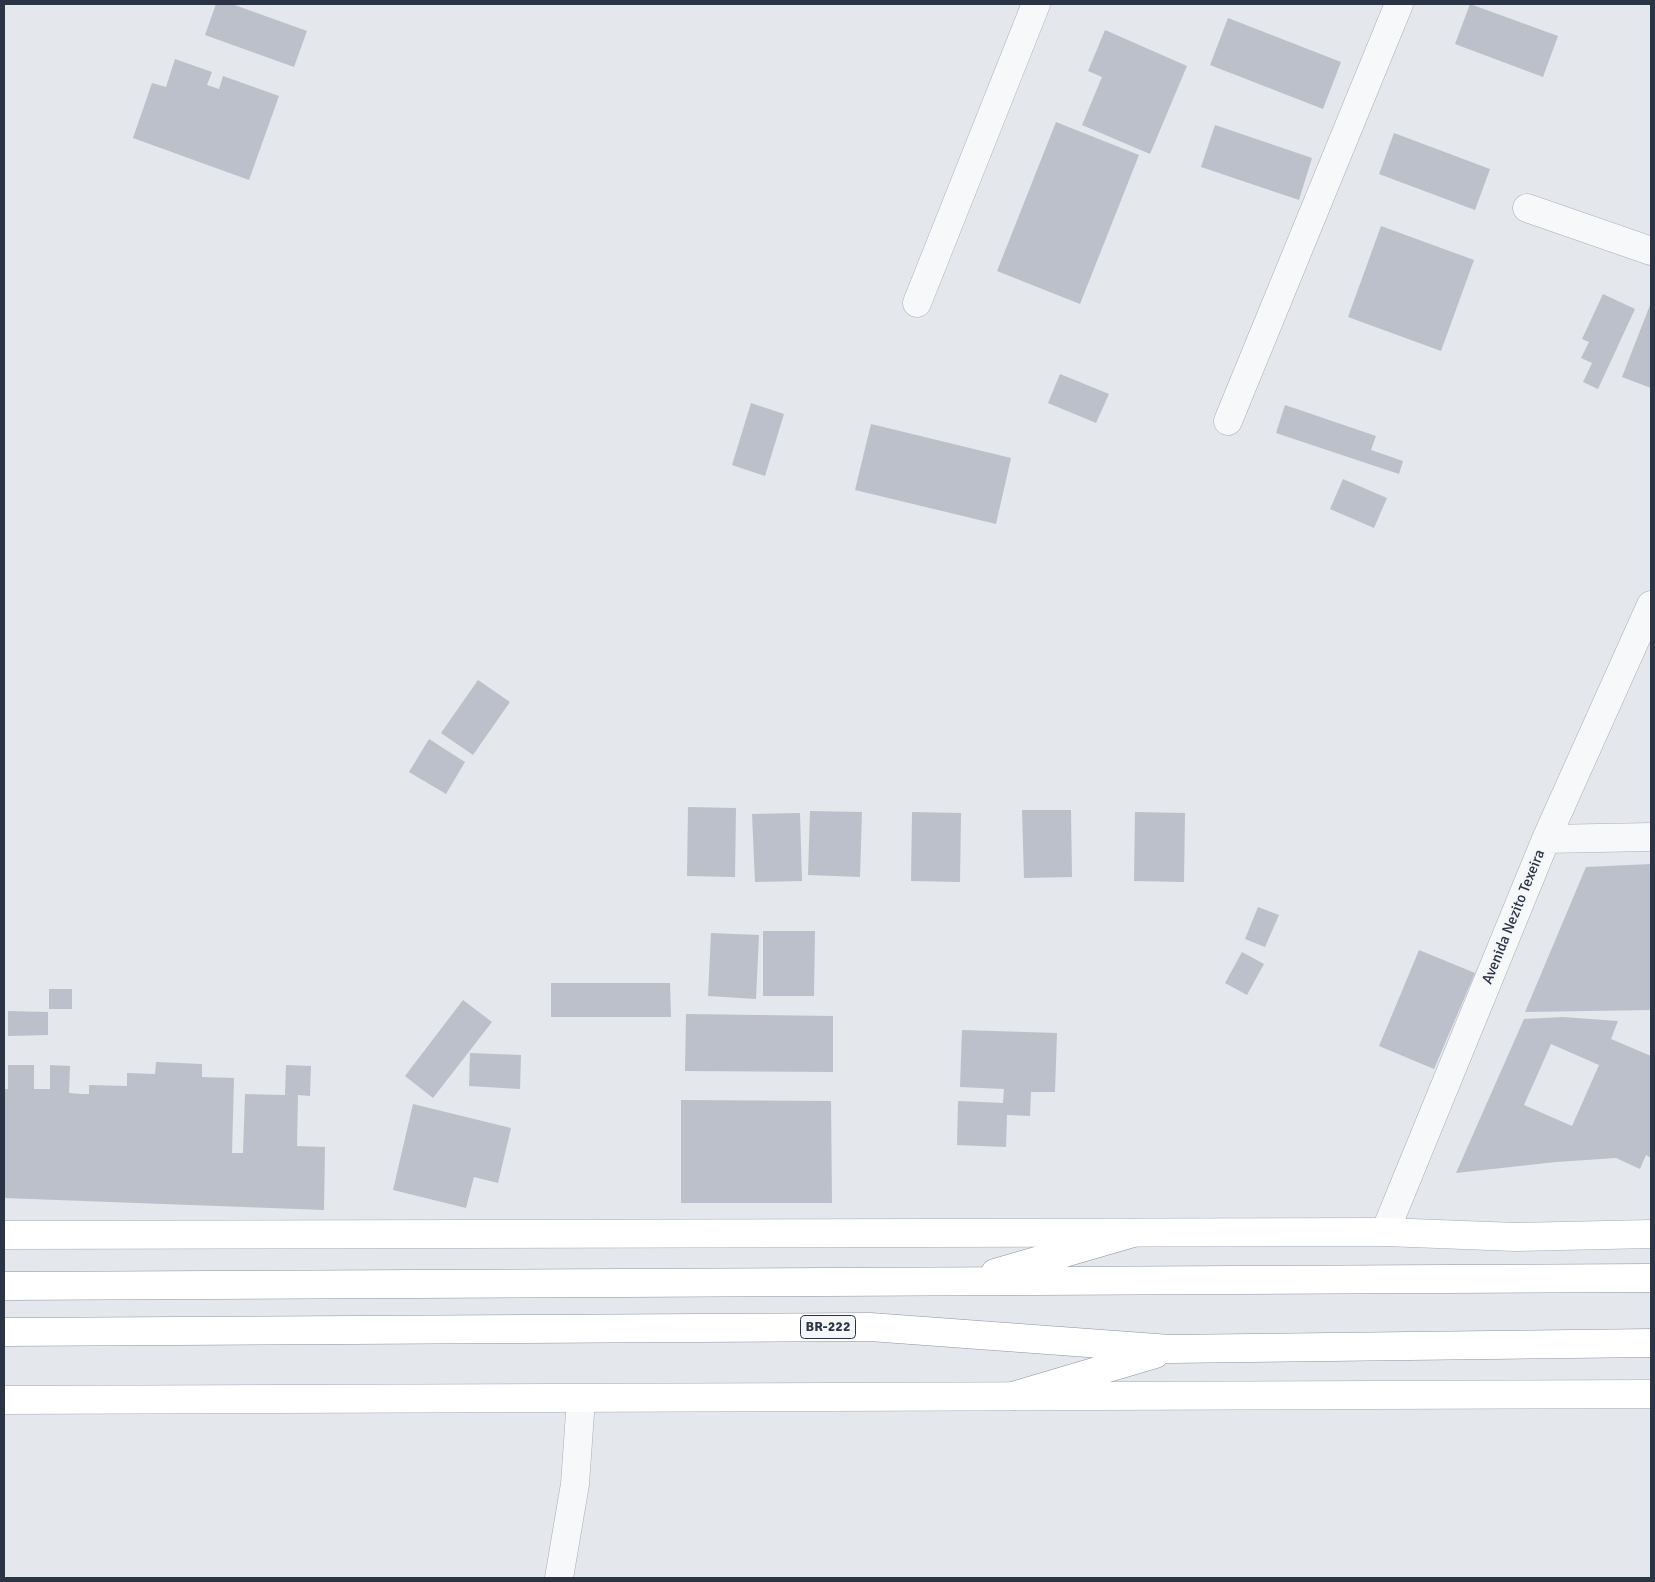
<!DOCTYPE html>
<html>
<head>
<meta charset="utf-8">
<style>
  body { margin:0 }
  #map { position:relative; width:1655px; height:1582px; overflow:hidden; background:#e4e7ec; font-family:Signika,sans-serif }
  canvas { display:block }
  .frame { position:absolute; inset:0; border:5px solid #2b3445; pointer-events:none }
</style>
</head>
<body>
<div id="map">
<canvas width="1655" height="1582"></canvas>
<div class="frame"></div>
</div>
<script>
const c = document.querySelector('canvas').getContext('2d');
c.lineJoin = 'round';
function paint(path, color) { c.fillStyle = color; c.fill(path, 'evenodd'); }
function trace(path, color, width, dash) { c.strokeStyle = color; c.lineWidth = width; c.lineCap = dash ? 'butt' : 'round'; c.setLineDash(dash || []); c.stroke(path); }
function label(font, color, halo, rows, align = 'center') {
  c.font = font + ' Signika,sans-serif'; c.lineWidth = 5; c.setLineDash([]); c.textBaseline = 'middle'; c.strokeStyle = halo; c.fillStyle = color; for (const [text, x, y, turn = 0] of rows) {
    c.save(); c.translate(x, y); c.rotate((+turn || 0) * Math.PI / 180); c.textAlign = isNaN(turn) ? turn : align; if (halo) c.strokeText(text, 0, 0); c.fillText(text, 0, 0); c.restore();
  }
}
const building = new Path2D(`
  M216,4H232L307,31L294,67L205,35Z
  M1470,4L1558,36L1543,77L1455,44Z
  M1228,18L1341,62L1323,109L1210,65Z
  M1105,30L1187,66L1150,154L1082,125L1102,77L1088,71Z
  M175,59L212,72L207,85L219,89L223,76L279,96L249,180L133,138L152,83L166,87Z
  M1056,122L1139,155L1080,304L997,271Z
  M1215,125L1312,158L1299,200L1201,167Z
  M1394,133L1490,169L1475,210L1379,174Z
  M1381,226L1474,260L1441,351L1348,317Z
  M1603,294L1635,309L1598,389L1583,382L1592,363L1581,358L1589,342L1582,339Z
  M1650,305H1651V388L1622,377Z
  M1060,374L1109,394L1096,423L1048,403Z
  M751,403L784,414L765,476L732,465Z
  M1285,405L1376,436L1371,450L1403,461L1399,474L1276,433Z
  M871,424L1011,458L996,524L855,490Z
  M1343,479L1387,498L1374,528L1330,509Z
  M478,680L510,702L473,755L441,733Z
  M429,739L465,762L446,794L409,772Z
  M688,807L736,808L735,877L687,876Z
  M1022,810H1071L1072,877L1024,878Z
  M810,811L862,812L860,877L808,875Z
  M912,812L961,813L960,882L911,881Z
  M1135,812L1185,813L1184,882L1134,881Z
  M800,813L802,881L755,882L752,814Z
  M1651,864V1010L1525,1012L1586,867Z
  M1258,907L1279,915L1265,947L1245,939Z
  M763,931H815L814,996H763Z
  M711,933L759,935L756,999L708,996Z
  M1419,950L1475,973L1434,1069L1379,1046Z
  M1242,952L1264,964L1247,995L1225,983Z
  M551,983H670L671,1017H551Z
  M49,989H72V1009H49Z
  M463,1000L492,1022L433,1098L405,1076Z
  M8,1011L48,1012V1035L8,1036Z
  M686,1014L833,1016V1072L685,1071Z
  M1563,1017L1618,1021L1611,1039L1651,1056V1158L1646,1155L1640,1169L1616,1158L1556,1162L1456,1173L1524,1019ZM1551,1044L1599,1065L1572,1126L1524,1105Z
  M962,1030L1057,1033L1055,1092H1031L1030,1116L1007,1115L1006,1147L957,1145L958,1101L1003,1103L1004,1089L960,1087Z
  M470,1053L521,1055L520,1089L469,1086Z
  M156,1062L202,1064V1077L234,1078L232,1153H243L245,1094L285,1095L286,1065L311,1066L310,1096L298,1095L297,1146L325,1147L324,1210L4,1198V1089H8V1065H34V1089H50V1065L70,1066L69,1093L81,1094H89V1085L127,1086V1073L155,1074Z
  M681,1100L831,1101L832,1203H681Z
  M413,1104L511,1128L498,1183L474,1177L466,1208L393,1190Z`);
const minor = new Path2D(`
  M1527,208L1651,251
  M917,303L1036,4
  M1228,421L1399,4
  M1546,839L1651,837
  M1385,1232L1546,839L1651,605
  M559,1578L575,1484L581,1399`);
const major = new Path2D(`
  M4,1235L1385,1232L1516,1237L1651,1234
  M4,1400L1651,1394`);
const highway = new Path2D(`
  M995,1273L1133,1233
  M4,1286L1651,1278
  M4,1332L870,1327L1170,1349L1651,1343
  M1013,1396L1155,1354`);
const shields = [
  [828,1327,55]
];
const shieldNames = [
  ["BR-222",828,1327]
];
const streetNames = [
  ["Avenida Nezito Texeira",1514,917,-68]
];
paint(building, '#bbc0ca');
trace(minor, '#a9aeb7', 29);
trace(major, '#a3abb8', 29);
trace(highway, '#8b94a3', 29);
trace(minor, '#f7f8fa', 28);
trace(major, '#fff', 28);
trace(highway, '#fff', 28);
for (const [x, y, w] of shields) { const box = new Path2D(); box.roundRect(x - w / 2, y - 11.5, w, 23, 4); c.fillStyle = '#f4f6f9'; c.fill(box); trace(box, '#2b3445', 1); }
label('bold 14px', '#2b3445', null, shieldNames);
label('15px', '#2b3445', '#f4f6f9', streetNames);
</script>
</body>
</html>
